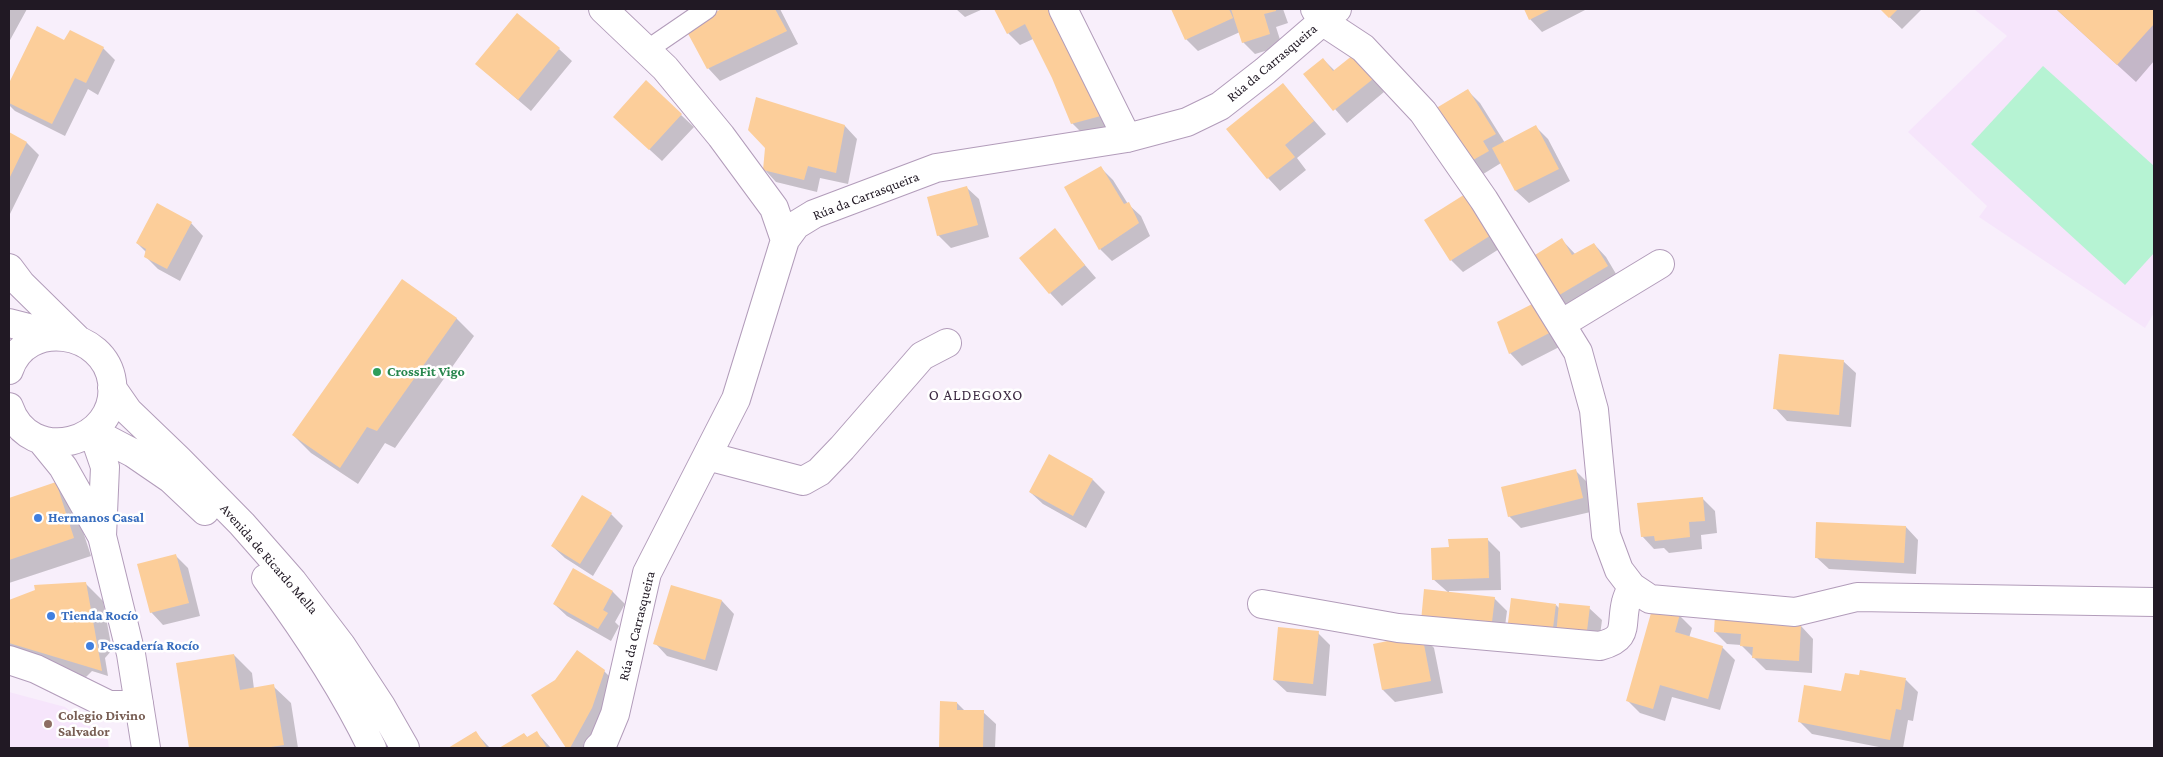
<!DOCTYPE html>
<html>
<head>
<meta charset="utf-8">
<style>
  body { margin:0 }
  #map { position:relative; width:2163px; height:757px; overflow:hidden; background:#f8effb; font-family:"Crimson Pro",serif }
  canvas { display:block }
  .frame { position:absolute; inset:0; border:10px solid #211924; pointer-events:none }
</style>
</head>
<body>
<div id="map">
<canvas width="2163" height="757"></canvas>
<div class="frame"></div>
</div>
<script>
const c = document.querySelector('canvas').getContext('2d');
c.lineJoin = 'round';
function paint(path, color) { c.fillStyle = color; c.fill(path, 'evenodd'); }
function trace(path, color, width, dash) { c.strokeStyle = color; c.lineWidth = width; c.lineCap = dash ? 'butt' : 'round'; c.setLineDash(dash || []); c.stroke(path); }
function label(font, color, halo, rows, align = 'center') {
  c.font = font + ' "Crimson Pro",serif'; c.lineWidth = 5; c.setLineDash([]); c.textBaseline = 'middle'; c.strokeStyle = halo; c.fillStyle = color; for (const [text, x, y, turn = 0] of rows) {
    c.save(); c.translate(x, y); c.rotate((+turn || 0) * Math.PI / 180); c.textAlign = isNaN(turn) ? turn : align; if (halo) c.strokeText(text, 0, 0); c.fillText(text, 0, 0); c.restore();
  }
}
const built = new Path2D(`
  M1974,9H2154V313L2145,328L1979,217L1987,206L1908,132L2007,36Z
  M9,692L65,707L108,740L109,748H9Z`);
const green = new Path2D(`
  M2043,66L2154,166V253L2125,285L1971,144Z`);
const shadow = new Path2D(`
  M9,9H27L9,42Z
  M723,9H780L798,44L720,81L708,68L687,31Z
  M956,9H983L965,17Z
  M995,9H1059L1119,127L1085,136L1072,123L1054,77L1033,39L1020,45L1008,33Z
  M1172,9H1283L1288,23L1276,27L1282,46L1255,54L1243,42L1240,32L1198,51L1186,39Z
  M1525,9H1587L1542,32L1530,19Z
  M1881,9H1922L1902,29Z
  M2056,9H2154V61L2136,82Z
  M37,28L65,42L103,48L115,60L98,95L88,89L65,136L15,111L9,105V85Z
  M559,49L572,61L531,111L476,64Z
  M1323,59L1335,71L1365,69L1384,92L1347,123L1305,74Z
  M1283,85L1326,134L1297,158L1306,170L1280,191L1268,178Z
  M1467,90L1480,103L1505,143L1535,126L1548,139L1570,181L1529,203L1516,191L1501,163L1480,176L1435,111Z
  M757,99L845,126L857,139L848,184L820,178L817,192L776,182L764,169L767,147Z
  M681,115L694,127L662,161L627,129Z
  M9,133L27,143L39,155L9,216Z
  M1101,168L1113,180L1128,204L1141,216L1150,236L1112,261L1100,249Z
  M966,187L979,199L989,237L951,248L938,235Z
  M1470,193L1507,244L1463,272L1451,260Z
  M191,223L203,236L180,281L158,269L145,256L147,253L137,243Z
  M1055,230L1096,278L1062,306L1050,293Z
  M1562,240L1576,255L1594,244L1606,257L1619,279L1564,311L1552,299Z
  M1539,302L1569,342L1522,366L1510,353Z
  M456,318L474,336L395,448L385,443L358,484L311,453L293,435Z
  M1843,361L1856,373L1851,427L1787,421L1775,408Z
  M1576,471L1588,483L1595,511L1521,528L1509,516Z
  M1093,480L1105,492L1086,528L1043,504L1030,492Z
  M56,483L73,501L91,556L9,583V499Z
  M1702,498L1715,511L1717,533L1701,535L1702,549L1669,553L1664,548L1654,549L1642,536Z
  M611,514L623,526L593,576L565,558L552,546Z
  M1906,527L1918,540L1916,574L1829,569L1816,557Z
  M1488,540L1500,552L1501,590L1449,591V593L1494,598L1507,611L1503,641L1433,579L1450,549Z
  M176,556L188,568L200,616L163,625L151,612Z
  M573,570L613,592L625,604L615,622L619,626L611,641L567,616L554,604Z
  M85,583L103,601L112,650L105,658L108,676L92,671L86,677L14,656L9,651V601L36,591Z
  M672,586L722,601L734,614L717,671L667,656L655,643Z
  M1556,605L1560,609L1589,608L1602,620L1598,651L1521,643Z
  M1679,615L1692,628L1689,638L1722,647L1735,660L1720,710L1672,697L1665,721L1640,713L1627,700Z
  M1801,626L1813,639L1812,673L1766,670L1741,645L1727,644L1715,632Z
  M1318,633L1330,645L1326,696L1287,692L1274,680Z
  M1422,635L1434,648L1443,693L1395,702L1383,690L1374,645Z
  M234,655L252,673L254,689L273,686L291,703L298,748H191L177,664Z
  M604,671L617,684L589,748H568L533,695Z
  M1906,680L1918,692L1913,721L1908,720L1903,748H1884L1812,734L1799,721L1842,693Z
  M942,703H957L965,711L983,712L996,724L995,748H940Z
  M475,732L490,748H450Z
  M537,733L551,748H501L524,734L528,738Z`);
const building = new Path2D(`
  M721,9H775L787,31L707,69L686,30Z
  M994,9H1054L1108,114L1071,124L1052,78L1025,24L1007,34Z
  M1171,9H1229L1233,18L1185,40Z
  M1231,9H1276V11L1264,14L1270,34L1242,43Z
  M1524,9H1551L1529,20Z
  M1880,9H1898L1889,18Z
  M2056,9H2154V24L2117,65Z
  M517,13L560,48L518,100L475,64Z
  M37,26L64,40L70,30L104,47L86,83L75,78L52,124L9,103V83Z
  M1353,55L1373,79L1333,111L1303,74L1323,58L1333,71Z
  M646,80L682,114L649,150L613,117Z
  M1283,83L1314,121L1285,145L1295,157L1267,179L1226,129Z
  M1468,89L1496,134L1483,141L1489,151L1466,164L1433,110Z
  M756,97L845,125L836,173L808,166L804,180L763,170L765,148L748,130Z
  M1536,125L1559,169L1515,191L1492,148Z
  M9,132L27,142L9,179Z
  M1101,166L1124,204L1129,202L1139,223L1099,250L1064,187Z
  M967,186L978,225L937,236L927,197Z
  M1470,191L1496,232L1450,261L1424,220Z
  M157,203L192,222L167,269L144,257L146,249L136,243Z
  M1055,228L1085,265L1049,294L1019,258Z
  M1562,238L1572,255L1594,243L1608,266L1551,300L1527,260Z
  M402,279L457,318L377,431L367,427L340,468L292,435Z
  M1540,300L1557,329L1509,354L1497,322Z
  M1779,354L1844,360L1839,415L1773,409Z
  M1049,454L1093,479L1073,516L1029,492Z
  M1576,469L1583,498L1508,517L1501,487Z
  M56,482L74,538L9,560V498Z
  M582,495L612,513L580,564L551,546Z
  M1703,497L1705,521L1689,522L1690,537L1655,541L1654,536L1641,537L1637,503Z
  M1816,522L1906,526L1904,563L1815,558Z
  M1488,538L1489,578L1432,580L1431,548L1449,547L1448,539Z
  M176,554L189,603L150,613L137,564Z
  M573,568L613,591L603,610L608,613L598,629L553,604Z
  M86,582L102,671L9,643V600L35,590L34,585Z
  M671,585L722,600L705,660L653,644Z
  M1424,589L1495,597L1491,630L1421,621Z
  M1511,598L1556,604L1552,636L1507,631Z
  M1559,603L1590,606L1586,639L1556,636Z
  M1653,606L1680,614L1675,632L1723,646L1708,699L1660,685L1653,709L1626,701Z
  M1715,615L1801,625L1799,661L1752,658L1753,647L1740,646L1741,634L1714,632Z
  M1278,627L1319,631L1313,684L1273,680Z
  M1422,634L1431,681L1382,690L1373,644Z
  M577,650L605,670L592,708L570,748H566L531,695L555,680Z
  M234,654L240,690L274,684L284,745L264,748H189L176,663Z
  M1860,670L1906,678L1901,710L1896,709L1890,740L1798,722L1804,685L1841,691L1845,673L1859,675Z
  M940,701L957,702V710H984L983,748H939Z
  M476,731L487,748H448Z
  M537,731L547,748H499L524,733L527,737Z`);
const lane = new Path2D(`
  M647,50L707,9`);
const street = new Path2D(`
  M603,9L665,68L721,136L774,208L785,240
  M1063,9L1127,138
  M1315,9L1322,21L1363,48L1423,112L1484,200L1578,352L1594,410L1606,535L1619,570L1632,587L1650,599L1795,612L1857,597L2154,602
  M1561,324L1660,264
  M707,456L803,481L819,472L842,448L922,356L947,343
  M1262,604L1398,628L1600,646C1630,638 1620,626 1626,602C1627,597 1630,592 1632,587
  M9,660L36,669L109,705H139
  M598,748L603,743L615,714L647,573L736,399L785,240L796,225L814,214L936,168L1127,138L1187,122L1220,106L1265,71L1337,9`);
const secondary = new Path2D(`
  M9,268L21,284L77,339
  M9,323L56,335
  M9,370C26,318 105,330 112,382C120,445 29,467 9,407
  M112,388L128,411L178,459L242,524L293,582L341,645L381,706L405,748
  M93,432L133,453L171,479L205,511
  M93,432L105,467L102,536
  M41,440L63,467L102,536L131,654L146,748
  M266,578C306,632 343,688 372,748`);
const markers = [
  [377,372,5,"#2e9e5b"],
  [38,518,5,"#3f7fe0"],
  [51,616,5,"#3f7fe0"],
  [90,646,5,"#3f7fe0"],
  [48,724,5,"#8d6e63"]
];
const streetNames = [
  ["Rúa da Carrasqueira",1272,63,-40],
  ["Rúa da Carrasqueira",866,196,-21],
  ["Avenida de Ricardo Mella",269,559,49],
  ["Rúa da Carrasqueira",637,626,-76]
];
const leisureNames = [
  ["CrossFit Vigo",387,372]
];
const shopNames = [
  ["Hermanos Casal",48,518],
  ["Tienda Rocío",61,616],
  ["Pescadería Rocío",100,646]
];
const educationNames = [
  ["Colegio Divino",58,716],
  ["Salvador",58,732]
];
const neighbourhoodNames = [
  ["O ALDEGOXO",976,395]
];
paint(built, '#f6e5fb');
paint(green, '#b6f3d3');
paint(shadow, '#0003');
paint(building, '#fcce9a');
trace(lane, '#b29cba', 21);
trace(street, '#b29cba', 30);
trace(secondary, '#b29cba', 30);
trace(lane, '#fff', 19);
trace(street, '#fff', 28);
trace(secondary, '#fff', 28);
for (const [x, y, r, color] of markers) { const dot = new Path2D(); dot.arc(x, y, r, 0, 2 * Math.PI); c.fillStyle = color; c.fill(dot); trace(dot, '#fff', 2); }
label('14px', '#211924', '#fff', streetNames);
label('bold 14px', '#27864d', '#fff', leisureNames, 'left');
label('bold 14px', '#366cbe', '#fff', shopNames, 'left');
label('bold 14px', '#785e54', '#fff', educationNames, 'left');
c.letterSpacing = '1px';
label('15px', '#3e2c44', '#fff', neighbourhoodNames);
c.letterSpacing = '0px';
</script>
</body>
</html>
